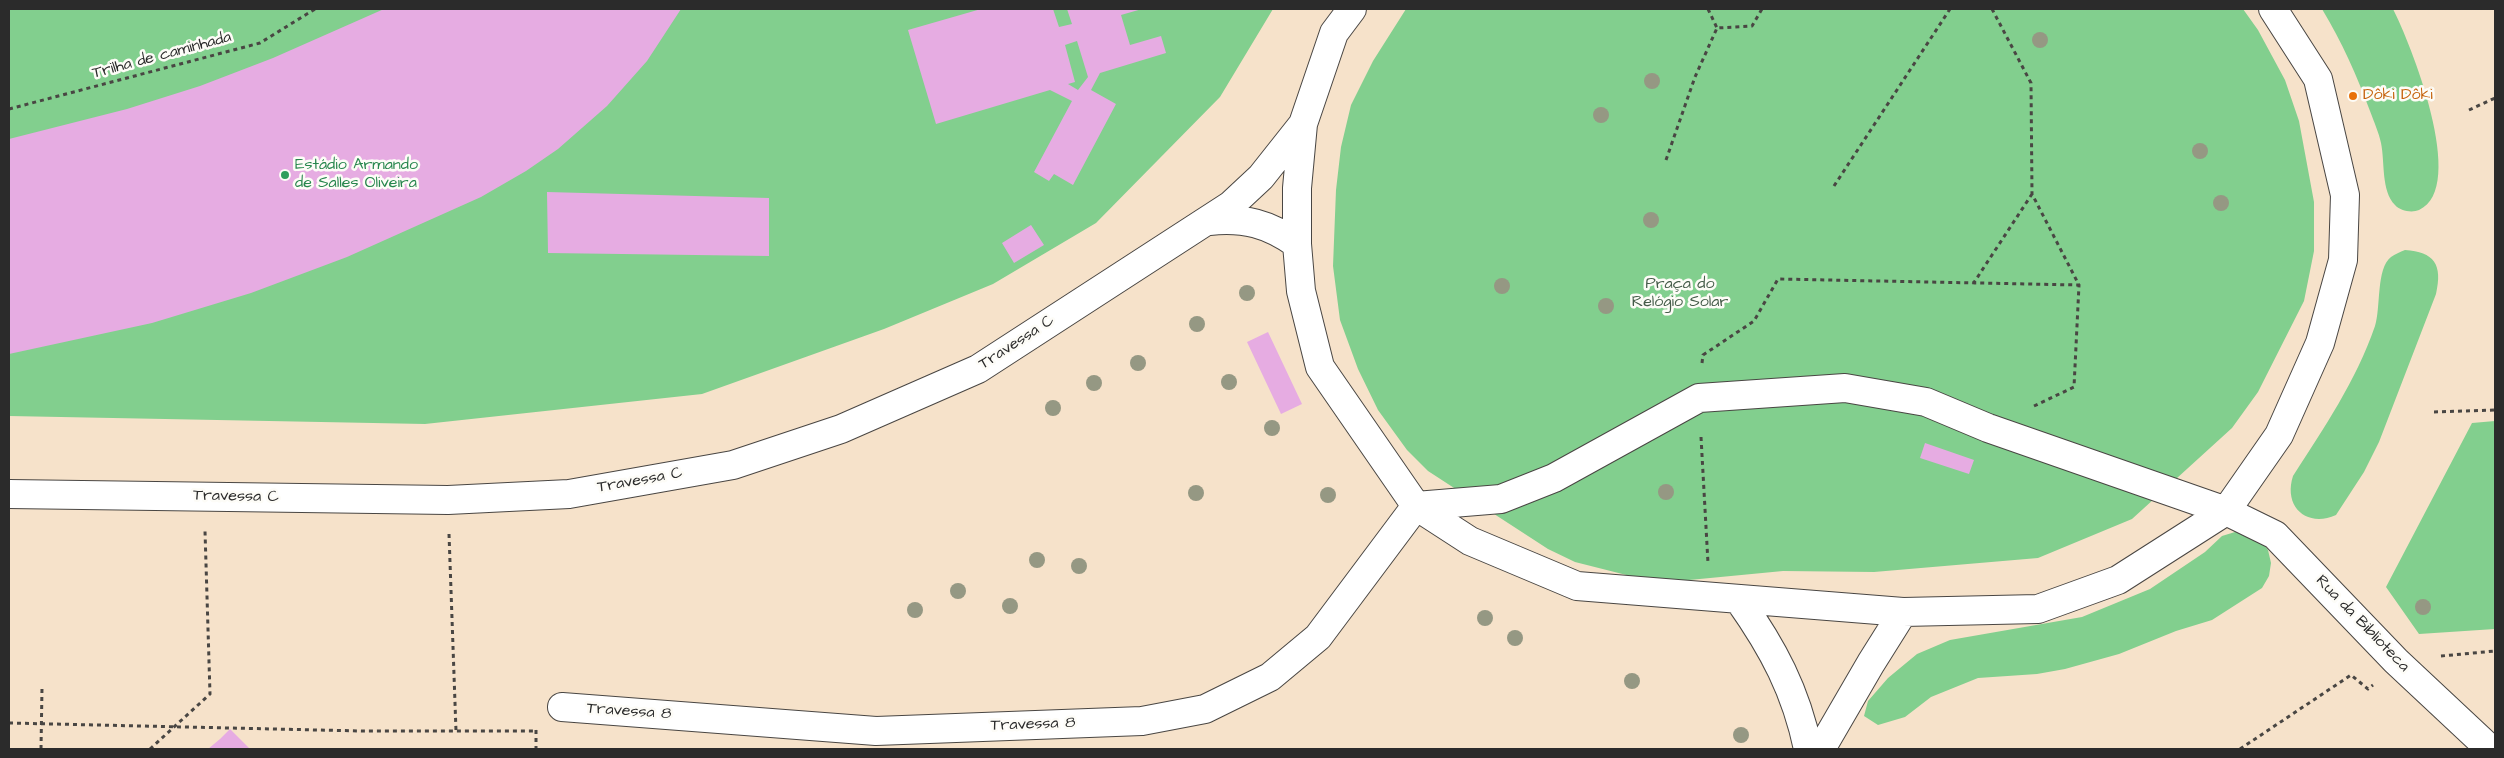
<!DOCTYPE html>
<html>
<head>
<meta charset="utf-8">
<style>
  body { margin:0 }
  #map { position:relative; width:2504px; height:758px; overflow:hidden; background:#f6e2ca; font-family:"Architects Daughter",sans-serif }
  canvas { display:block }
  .frame { position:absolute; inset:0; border:10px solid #2b2b2b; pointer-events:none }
</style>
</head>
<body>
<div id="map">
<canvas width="2504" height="758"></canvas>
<div class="frame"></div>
</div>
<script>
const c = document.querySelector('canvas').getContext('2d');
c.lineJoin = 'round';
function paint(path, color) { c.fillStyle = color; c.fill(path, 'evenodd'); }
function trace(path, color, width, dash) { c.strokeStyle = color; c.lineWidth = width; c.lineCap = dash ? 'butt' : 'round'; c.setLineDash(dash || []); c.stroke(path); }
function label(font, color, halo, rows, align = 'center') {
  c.font = font + ' "Architects Daughter",sans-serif'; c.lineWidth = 5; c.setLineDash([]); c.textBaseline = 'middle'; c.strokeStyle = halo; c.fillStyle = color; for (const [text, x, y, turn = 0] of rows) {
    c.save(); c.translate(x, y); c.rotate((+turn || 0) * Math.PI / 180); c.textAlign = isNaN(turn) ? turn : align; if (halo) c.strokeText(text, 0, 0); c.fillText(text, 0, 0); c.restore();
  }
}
const green = new Path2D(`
  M9,9H1273L1220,97L1096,223L993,284L884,329L702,394L425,424L9,416Z
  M1406,9H2243L2258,30L2285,80L2299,121L2314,202V251L2304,301L2258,392L2232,428L2132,519L2038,558L1874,572L1783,571L1658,583L1575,562L1548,549L1428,471L1407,450L1378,410L1358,369L1340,320L1333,266L1336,190L1341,147L1351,105L1373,61Z
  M2322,9H2393C2410,42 2469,188 2419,210C2412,213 2400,211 2395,205C2381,191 2385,162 2381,143C2379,133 2374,122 2370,111C2357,76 2342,42 2322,9Z
  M2405,250C2434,252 2443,264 2436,294L2379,442L2364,472L2336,515C2307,528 2283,507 2293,476C2324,428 2356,381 2375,326C2381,308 2376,268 2391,257C2395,254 2400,252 2405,250Z
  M2495,421V629L2419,634L2386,587L2472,423Z
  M2235,532L2248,533L2260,539L2268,550L2271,563L2269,576L2262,588L2212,620L2176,631L2119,654L2065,669L2037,674L1978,678L1931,697L1905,717L1878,725L1864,716L1868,701L1888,678L1917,654L1950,640L2082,617L2150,589L2205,552L2222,536Z`);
const building = new Path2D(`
  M384,9H681L647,61L607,106L558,149L526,171L481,197L347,257L251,293L152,323L9,354V139L127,109L200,86L273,58Z
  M981,9H1053L1059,27L1072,24L1067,9H1142L1121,15L1130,45L1161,36L1166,53L1100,73L1091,90L1116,104L1073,185L1054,174L1049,181L1034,172L1072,101L1050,90L936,124L908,30ZM1077,41L1088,77L1078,90L1068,84L1075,82L1065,45Z
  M547,192L769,198V256L548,253Z
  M1031,225L1044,245L1014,263L1002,243Z
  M1268,332L1302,404L1281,414L1247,342Z
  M1925,443L1974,460L1969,474L1920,458Z
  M230,729L250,749H208L220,739Z`);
const path = new Path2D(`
  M1708,9L1717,28
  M9,109L260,43L315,9
  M2469,110L2495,98
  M1666,160L1695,77L1717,28L1752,26L1762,9
  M1834,186L1950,9
  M1973,284L2032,194
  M1702,363L1703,355L1754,321L1778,279L2079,285L2032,194L2031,83L1992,9
  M2034,406L2074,387L2079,285
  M2434,412L2495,410
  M1701,437L1708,563
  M449,534L456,731
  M2441,656L2495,651
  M9,723L362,731H537
  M536,730V749
  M41,749L42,688
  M150,749L210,694L205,531
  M2240,749L2351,675L2368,689L2373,685`);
const minor = new Path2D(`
  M1352,9L1334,33L1303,124L1297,188V244L1301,291L1320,367L1416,506L1470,541L1577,586L1903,612L2038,609L2118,580L2226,511L2279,435L2320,343L2343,260L2345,195L2318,79L2273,9
  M1209,221C1244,217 1269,224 1297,244
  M9,494L448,500L569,494L733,465L841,429L978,369L1231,205L1261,177L1303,124
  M1739,600C1773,648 1796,691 1808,749
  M562,707L876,731L1142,721L1205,709L1270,677L1318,637L1416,506L1501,499L1554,478L1699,398L1845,388L1926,402L1988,428L2226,511L2275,535L2396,661L2490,749
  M1821,749L1871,663L1903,612`);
const trees = [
  [2040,40],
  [1652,81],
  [1601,115],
  [2200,151],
  [2221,203],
  [1651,220],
  [1502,286],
  [1247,293],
  [1606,306],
  [1197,324],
  [1138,363],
  [1229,382],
  [1094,383],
  [1053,408],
  [1272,428],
  [1666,492],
  [1196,493],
  [1328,495],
  [1037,560],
  [1079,566],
  [958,591],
  [1010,606],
  [2423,607],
  [915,610],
  [1485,618],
  [1515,638],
  [1632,681],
  [1741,735]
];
const markers = [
  [2353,96,5,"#e8710a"],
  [285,175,5,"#2e9e5b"]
];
const streetNames = [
  ["Trilha de caminhada",162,56,-15],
  ["Travessa C",1017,343,-33],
  ["Travessa C",640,481,-10],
  ["Travessa C",236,497,1],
  ["Rua da Biblioteca",2362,624,46],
  ["Travessa 8",629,712,4],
  ["Travessa 8",1033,725,-2]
];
const foodNames = [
  ["Dôki Dôki",2363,96]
];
const leisureNames = [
  ["Estádio Armando",295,166],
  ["de Salles Oliveira",295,184]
];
const parkNames = [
  ["Praça do",1680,285],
  ["Relógio Solar",1680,303]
];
paint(green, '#82cf8e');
paint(building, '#e6ace2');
trace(minor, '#494643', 30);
trace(path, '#494643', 3, [4, 4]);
trace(minor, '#fff', 28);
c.fillStyle = '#959883';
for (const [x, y] of trees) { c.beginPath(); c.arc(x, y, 8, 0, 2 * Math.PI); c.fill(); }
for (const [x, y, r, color] of markers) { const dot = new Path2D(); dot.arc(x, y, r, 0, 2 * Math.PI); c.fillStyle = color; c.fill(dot); trace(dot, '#fdfcf7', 2); }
label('16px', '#2b2b2b', '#fdfcf7', streetNames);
label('16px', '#c56008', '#fdfcf7', foodNames, 'left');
label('16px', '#27864d', '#fdfcf7', leisureNames, 'left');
label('16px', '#455c49', '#fdfcf7', parkNames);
</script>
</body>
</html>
